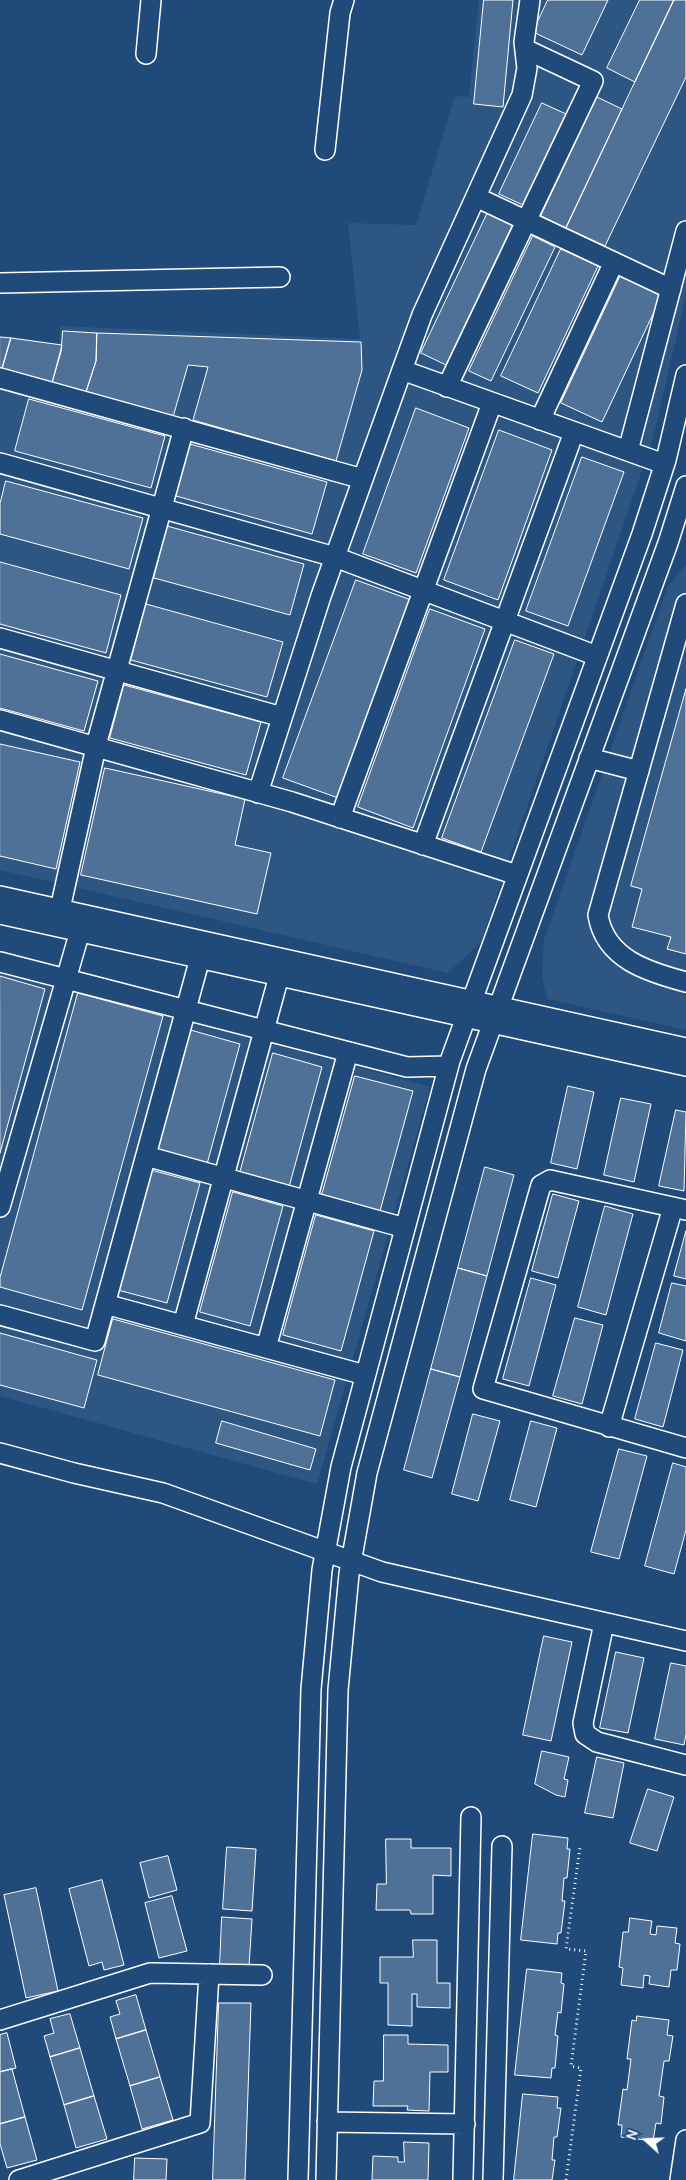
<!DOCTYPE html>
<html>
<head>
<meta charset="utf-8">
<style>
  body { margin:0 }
  #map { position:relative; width:686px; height:2180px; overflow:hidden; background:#1f4a7a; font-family:Delius,sans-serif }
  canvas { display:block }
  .north { position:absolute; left:621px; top:2115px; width:50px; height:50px; -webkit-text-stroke:4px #1f4a7a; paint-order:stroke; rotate:290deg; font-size:14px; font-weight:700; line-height:20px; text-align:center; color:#fff }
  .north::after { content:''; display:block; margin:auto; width:18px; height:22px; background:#fff; clip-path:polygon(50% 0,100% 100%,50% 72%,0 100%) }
</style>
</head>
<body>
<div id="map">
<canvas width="686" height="2180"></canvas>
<div class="north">N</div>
</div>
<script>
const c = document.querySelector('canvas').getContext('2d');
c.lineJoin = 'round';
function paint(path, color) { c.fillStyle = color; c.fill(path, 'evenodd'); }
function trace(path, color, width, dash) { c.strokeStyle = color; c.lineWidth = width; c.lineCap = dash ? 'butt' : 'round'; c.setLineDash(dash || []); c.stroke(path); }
const built = new Path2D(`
  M479,0H686V296L653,438L481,942L448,973L0,870V335L59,344L60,326L360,339L348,223L416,225L455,96L469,97Z
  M686,565V1030L547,999L542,977L544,940L668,586Z
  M0,969L430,1087L317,1484L0,1396Z`);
const building = new Path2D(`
  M484,0H513L503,107L474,104Z
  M548,0H608L582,55L533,32Z
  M640,0H674L635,82L607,68Z
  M674,0H686V77L605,246L566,228Z
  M597,97L622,109L566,228L541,216Z
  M542,103L566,114L523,205L499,194Z
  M489,210L514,222L446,365L421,353Z
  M533,236L555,247L491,381L469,371Z
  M561,249L598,266L538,393L501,376Z
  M621,275L662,295L602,422L561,403Z
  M63,331L97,333L96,361L86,392L52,383L61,352Z
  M97,333L361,342L362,370L336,461L193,420L208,367L188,365L173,417L86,392L96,361Z
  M0,337L11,338L2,369H0Z
  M11,338L62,345L52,383L2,369Z
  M29,399L165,436L151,488L15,451Z
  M416,408L469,428L416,573L363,554Z
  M499,430L552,450L498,600L444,580Z
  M190,444L327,482L312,534L176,496Z
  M582,457L624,472L568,626L526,611Z
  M6,481L143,518L129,569L0,534V504Z
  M167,526L304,564L290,615L154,578Z
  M0,562L121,595L106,653L0,624Z
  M356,580L411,600L338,798L283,778Z
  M146,604L283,642L267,697L131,660Z
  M430,609L485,629L413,828L358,807Z
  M515,640L554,654L481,852L442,838Z
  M0,654L98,681L84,731L0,708Z
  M124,685L261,722L246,775L110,738Z
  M686,689V954L667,949L671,937L632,927L642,889L631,886Z
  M0,744L80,762L56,869L0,856Z
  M105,768L245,799L235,845L271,853L257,914L81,875Z
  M0,976L45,989L0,1153Z
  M78,993L163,1016L82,1310L0,1287V1278Z
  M187,1029L240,1044L207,1164L154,1149Z
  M273,1053L322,1067L289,1187L240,1173Z
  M355,1076L413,1091L380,1211L322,1195Z
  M568,1086L594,1092L577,1169L551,1163Z
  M621,1098L651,1104L634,1182L604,1175Z
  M676,1110L686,1112L684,1191L659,1186Z
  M485,1167L514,1175L487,1276L458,1268Z
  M147,1169L200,1183L167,1303L114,1289Z
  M233,1192L283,1206L250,1326L200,1312Z
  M553,1194L579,1201L558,1278L532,1271Z
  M605,1206L633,1214L606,1315L578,1307Z
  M316,1215L374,1231L341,1351L283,1335Z
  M686,1231V1279L674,1276Z
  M458,1268L487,1276L460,1377L431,1369Z
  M531,1278L556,1285L529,1386L503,1379Z
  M672,1283L686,1286V1341L659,1333Z
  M575,1318L603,1325L582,1404L553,1396Z
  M113,1319L335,1380L320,1436L98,1375Z
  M0,1333L97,1360L84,1408L0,1385Z
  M656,1343L683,1350L663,1427L635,1419Z
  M431,1369L460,1377L432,1478L404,1470Z
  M473,1414L500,1421L478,1501L452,1494Z
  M222,1421L316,1449L310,1470L216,1443Z
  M531,1421L557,1428L536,1507L510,1500Z
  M619,1449L647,1456L619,1559L591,1552Z
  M673,1463L686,1467V1530L674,1574L645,1566Z
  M544,1636L572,1642L551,1741L523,1735Z
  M616,1652L644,1658L628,1733L600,1728Z
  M671,1663L686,1666V1734L684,1745L655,1739Z
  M542,1751L569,1757L564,1779L568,1780L565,1797L556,1795L535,1784Z
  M597,1757L624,1763L613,1818L585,1813Z
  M648,1789L674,1797L657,1851L630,1843Z
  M533,1834L568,1838L567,1849H570L567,1878H564L562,1901H565L561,1933H558L557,1944L521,1940Z
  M386,1839H411V1848H451V1876L433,1875V1914H411L410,1910H376L377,1884H386Z
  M227,1847L256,1849L252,1911L223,1909Z
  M168,1856L177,1890L149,1898L140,1863Z
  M102,1880L124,1965L104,1970L102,1962L89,1966L69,1889Z
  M36,1888L58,1991L26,1998L4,1895Z
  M172,1896L187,1951L159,1958L145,1903Z
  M222,1917L252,1919L249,1967L220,1965Z
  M630,1918L652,1921L650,1934L656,1935L657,1926L677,1928L675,1943L680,1944L677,1970H671L669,1987L649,1984L650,1976L644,1975L643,1988L621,1985L623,1968L619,1967L623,1932H628Z
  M413,1940H437V1983H450V2008L417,2007V1994H412V2026L388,2025V1983H380V1957H413Z
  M527,1969L562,1973L561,1983L564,1984L561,2013L558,2012L555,2035L558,2036L555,2068H552L551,2078L515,2075Z
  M136,1995L146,2030L116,2039L110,2017L120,2014L116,2001Z
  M219,2003H251L245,2180H213Z
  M70,2014L80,2048L50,2057L44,2036L54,2033L50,2019Z
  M637,2016L669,2020L667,2035L673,2036L669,2061H664L659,2096L664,2097L661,2124L656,2123L653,2141L621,2137L622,2125H618L623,2089L627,2090L631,2059H627L632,2020L636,2021Z
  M146,2030L160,2077L130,2086L116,2039Z
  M7,2033L16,2068L0,2072V2035Z
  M384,2035H408V2044L448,2045V2072H430L429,2111L407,2110L408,2106H373L374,2081H383Z
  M80,2048L94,2096L64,2105L50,2057Z
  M12,2069L25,2117L0,2124V2072Z
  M160,2077L173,2120L142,2129L130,2086Z
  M523,2094L558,2097L557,2108H561L557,2137H554L552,2160H555L552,2180H514Z
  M94,2096L107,2139L76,2148L64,2105Z
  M25,2117L37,2160L7,2168L0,2144V2124Z
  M404,2142L429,2143L428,2180H372L373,2156L398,2157V2162H404Z
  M135,2158L167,2159L166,2180H134Z`);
const path = new Path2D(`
  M566,2180L581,2068L571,2066L586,1951L566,1949L580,1847`);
const minor = new Path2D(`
  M146,54L151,0
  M325,150L340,13L344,0
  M476,197L671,289
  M0,283L280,277
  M402,370L422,315L522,95L527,68L524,42L530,0
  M0,378L363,479
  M447,387L593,81L525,49
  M540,420L614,262
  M628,451L686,231
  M0,463L335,557L597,656
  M686,604L598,915C605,959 648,972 686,982
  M0,638L282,717
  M0,720L292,802L517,875
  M589,758L639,771
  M258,793L321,596L402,370L664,464
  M340,818L492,403
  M423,845L574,432
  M0,896L686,1048
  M60,909L98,738L184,428
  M0,914L686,1066
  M0,962L407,1067L448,1066
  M146,1156L405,1228
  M0,1207L80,931
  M686,1210L550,1180L541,1185L483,1389L686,1448
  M105,1304L365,1375
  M0,1315L95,1341L200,958
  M183,1325L279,976
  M266,1348L348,1052
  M609,1427L673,1207
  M0,1453L74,1473L163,1493L382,1572L686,1641
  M604,1623L583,1723L585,1734L597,1742L686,1765
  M0,2020L150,1973L262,1975
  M327,2122L465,2124
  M19,2180L200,2123L209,1974
  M298,2180L311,1689L322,1570L341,1467L450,1061L642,534L666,460L686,375
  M326,2180L338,1690L349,1574L367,1473L476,1069L668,543L686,486
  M463,2180L471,1817
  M493,2180L502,1846
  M680,2180L686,2140`);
paint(built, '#2e5683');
paint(building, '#507197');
trace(building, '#fff', 1);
trace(minor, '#fff', 22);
trace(path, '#fff', 3, [1, 4]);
trace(minor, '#1f4a7a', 19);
</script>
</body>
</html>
